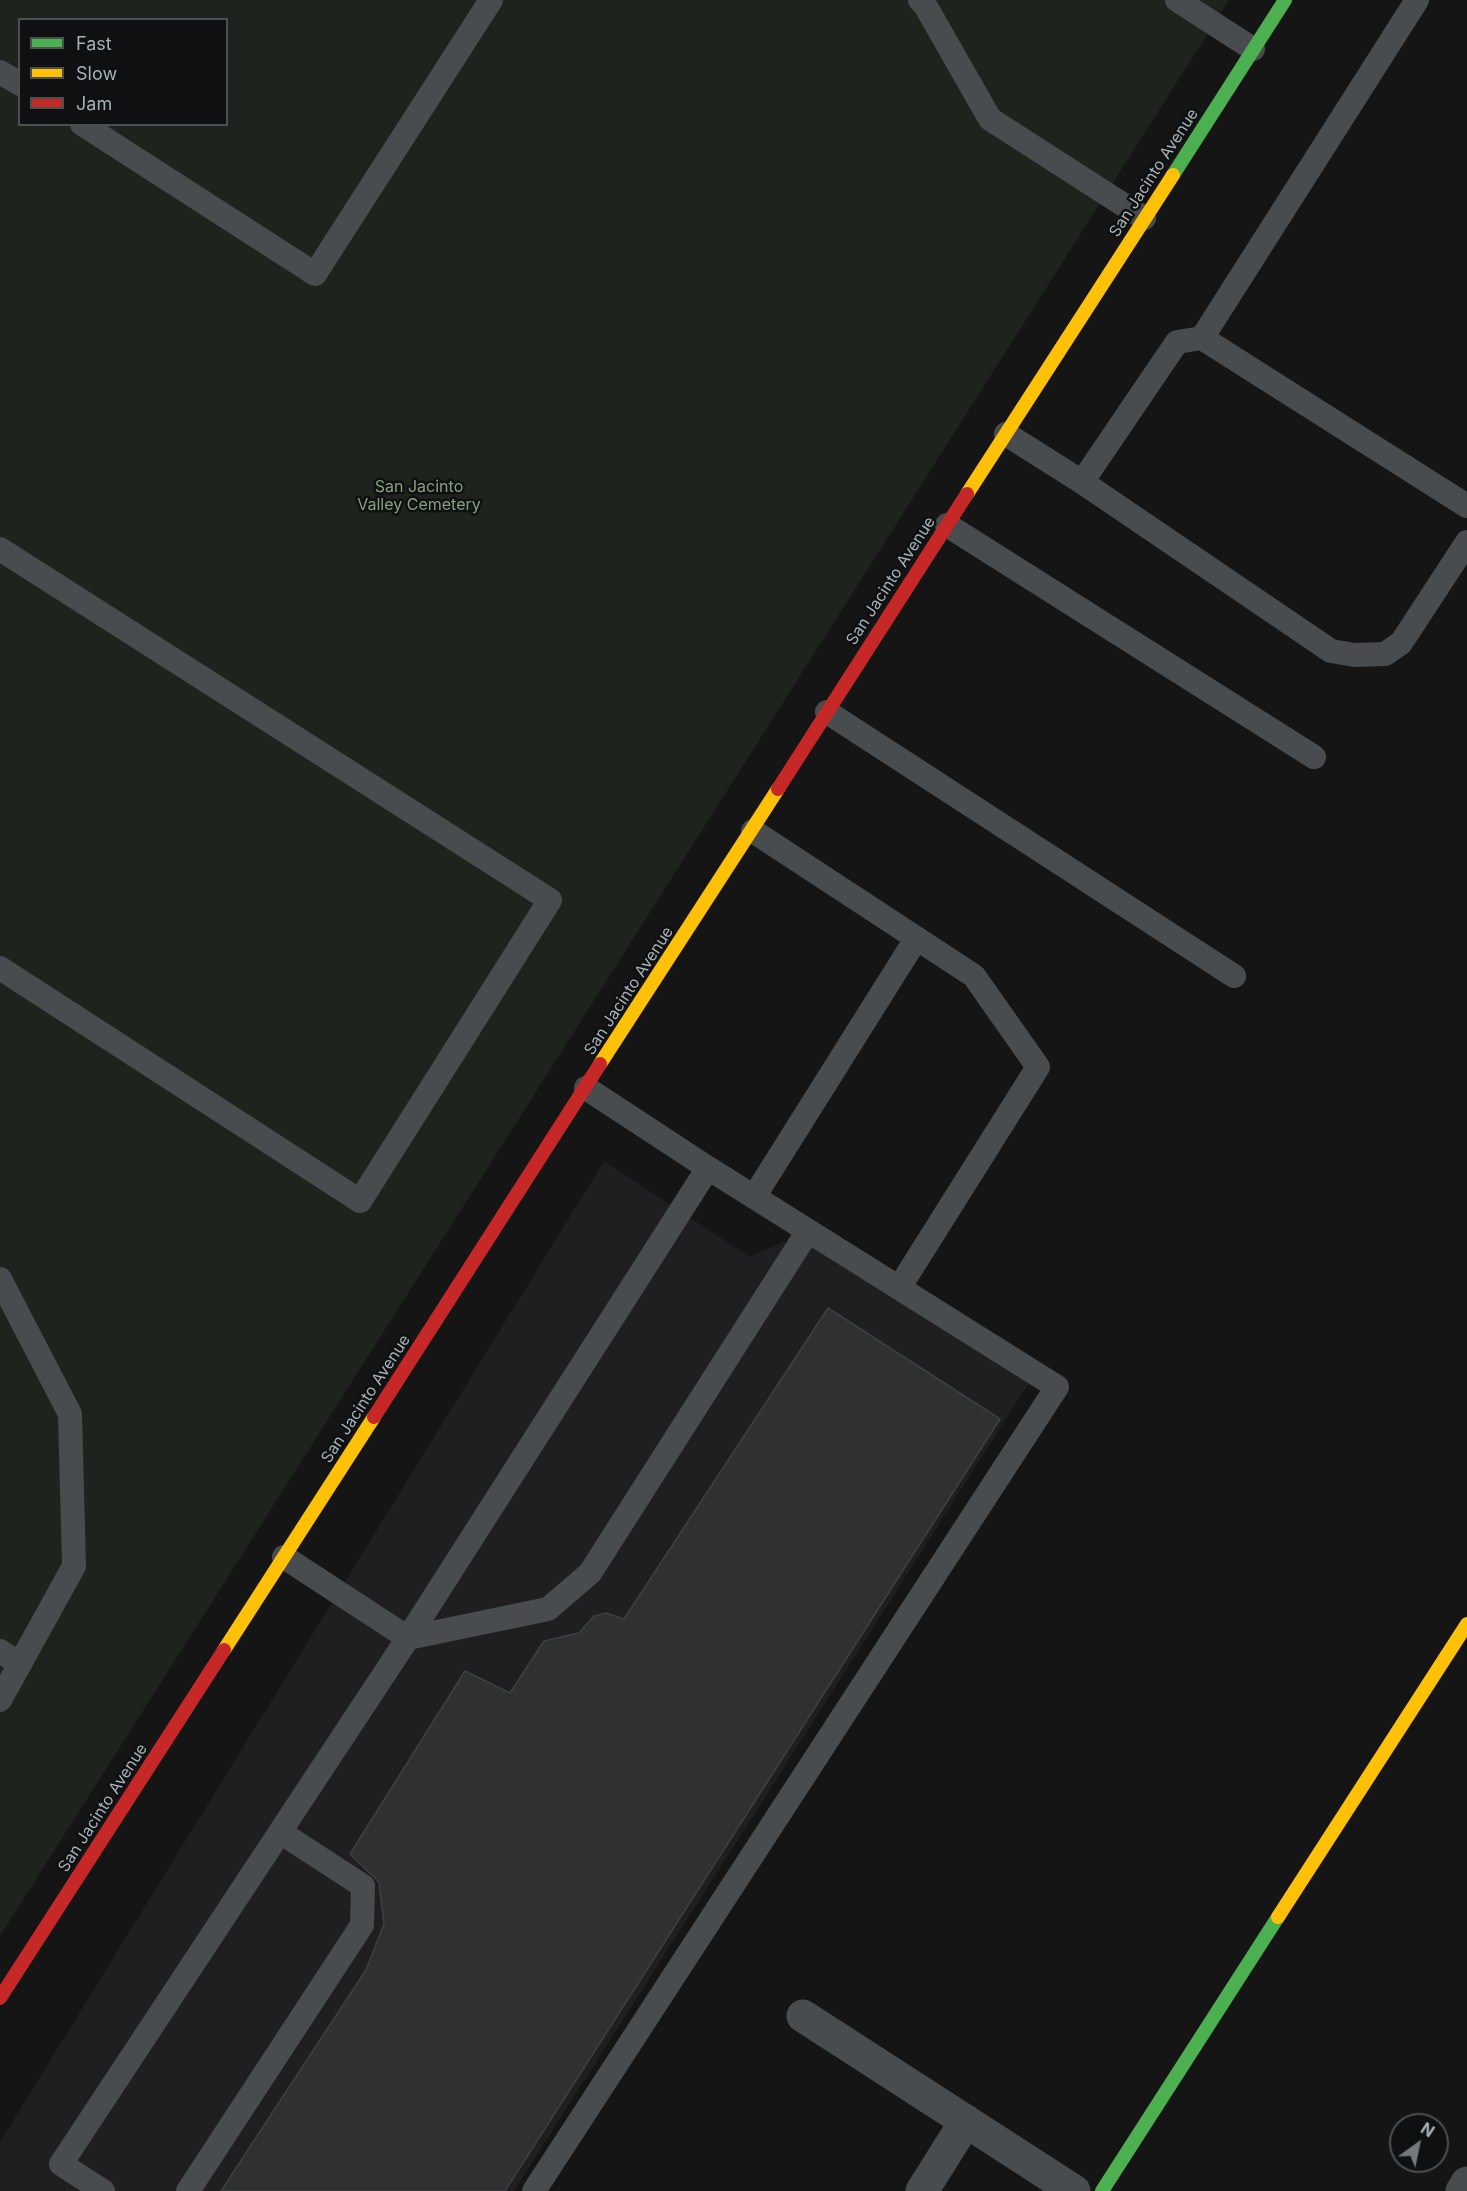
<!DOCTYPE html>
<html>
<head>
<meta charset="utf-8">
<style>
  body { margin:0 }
  #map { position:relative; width:1467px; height:2191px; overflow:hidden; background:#151515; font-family:Inter,sans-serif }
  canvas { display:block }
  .legend { position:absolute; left:18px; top:18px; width:210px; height:108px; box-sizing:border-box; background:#0f1011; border:2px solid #4b5053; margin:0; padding:8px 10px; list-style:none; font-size:18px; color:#a6b0b6 }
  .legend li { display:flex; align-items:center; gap:12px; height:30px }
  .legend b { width:30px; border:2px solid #4b5053 }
  .north { position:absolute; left:1389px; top:2113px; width:60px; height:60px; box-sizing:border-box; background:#0f1011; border:2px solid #4b5053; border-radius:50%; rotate:33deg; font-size:16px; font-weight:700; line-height:24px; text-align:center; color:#a6b0b6 }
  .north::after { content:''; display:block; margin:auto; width:21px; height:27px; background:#737a7e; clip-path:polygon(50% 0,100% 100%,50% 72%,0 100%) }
</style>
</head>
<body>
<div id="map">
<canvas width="1467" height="2191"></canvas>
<ul class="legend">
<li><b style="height:8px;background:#4caf50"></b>Fast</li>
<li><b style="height:8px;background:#ffc107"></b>Slow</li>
<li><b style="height:8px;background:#c62828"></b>Jam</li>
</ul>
<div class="north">N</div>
</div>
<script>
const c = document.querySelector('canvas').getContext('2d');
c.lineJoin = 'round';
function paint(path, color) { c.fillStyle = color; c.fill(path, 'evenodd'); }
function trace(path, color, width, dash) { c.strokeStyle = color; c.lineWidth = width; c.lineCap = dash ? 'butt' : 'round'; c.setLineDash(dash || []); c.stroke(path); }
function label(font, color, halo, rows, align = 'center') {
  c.font = font + ' Inter,sans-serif'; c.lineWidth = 5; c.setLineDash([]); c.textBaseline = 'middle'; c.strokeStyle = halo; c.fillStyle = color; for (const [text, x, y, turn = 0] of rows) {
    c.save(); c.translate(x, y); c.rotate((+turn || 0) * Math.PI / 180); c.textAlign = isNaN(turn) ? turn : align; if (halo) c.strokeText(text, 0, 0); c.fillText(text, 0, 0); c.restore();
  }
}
const built = new Path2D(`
  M604,1161L750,1257L783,1242L823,1250L1029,1383L514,2191H0V2142Z`);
const green = new Path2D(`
  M0,0H1229L0,1936ZM20,20H226V124H20Z`);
const building = new Path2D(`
  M828,1308L1000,1419L505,2191H221L366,1970L384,1924L379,1882L350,1854L465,1671L510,1693L544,1641L579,1633L594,1616L606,1613L624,1619Z`);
const lane = new Path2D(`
  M920,0L925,5L990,119L1144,218
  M1177,0L1253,49
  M0,72L20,84
  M82,124L315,274L491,0
  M1202,338L1417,0
  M1006,434L1082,482
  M1467,506L1202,338L1177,342L1082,482L1331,651L1355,655L1385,654L1401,643L1467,542
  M947,525L1314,757
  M0,549L550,900L360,1201L0,968
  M827,712L1234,976
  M753,831L974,976L1038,1067L899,1288
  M586,1088L708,1168
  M754,1197L916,939
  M0,1279L70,1414L74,1566L0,1700
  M284,1557L408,1638L708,1168L1057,1387L534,2191
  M0,1651L20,1664
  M103,2191L61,2164L408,1638L548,1609L590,1573L808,1231
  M188,2191L362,1925L363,1886L280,1832`);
const street = new Path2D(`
  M803,2016L1074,2191
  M922,2191L966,2121
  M1462,2191L1467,2183`);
const fast = new Path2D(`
  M1173,175L1285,0
  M1102,2191L1278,1917`);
const slow = new Path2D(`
  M967,494L1173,175
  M600,1064L778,789
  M224,1650L374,1417
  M1278,1917L1467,1624`);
const jam = new Path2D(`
  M778,789L967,494
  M374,1417L600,1064
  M0,1998L224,1650`);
const streetNames = [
  ["San Jacinto Avenue",1154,173,-57],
  ["San Jacinto Avenue",891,581,-57],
  ["San Jacinto Avenue",629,991,-57],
  ["San Jacinto Avenue",366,1399,-57],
  ["San Jacinto Avenue",103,1808,-57]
];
const parkNames = [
  ["San Jacinto",419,487],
  ["Valley Cemetery",419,505]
];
paint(built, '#1f1f21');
paint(green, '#1e241d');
paint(building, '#2f3030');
trace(building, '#3d4041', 1.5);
trace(lane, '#494c4e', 24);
trace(street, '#494c4e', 33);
trace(fast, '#4caf50', 14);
trace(slow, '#ffc107', 14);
trace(jam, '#c62828', 14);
label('16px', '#a6b0b6', '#0f1011', streetNames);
label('16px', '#86a07e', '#0f1011', parkNames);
</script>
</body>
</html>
